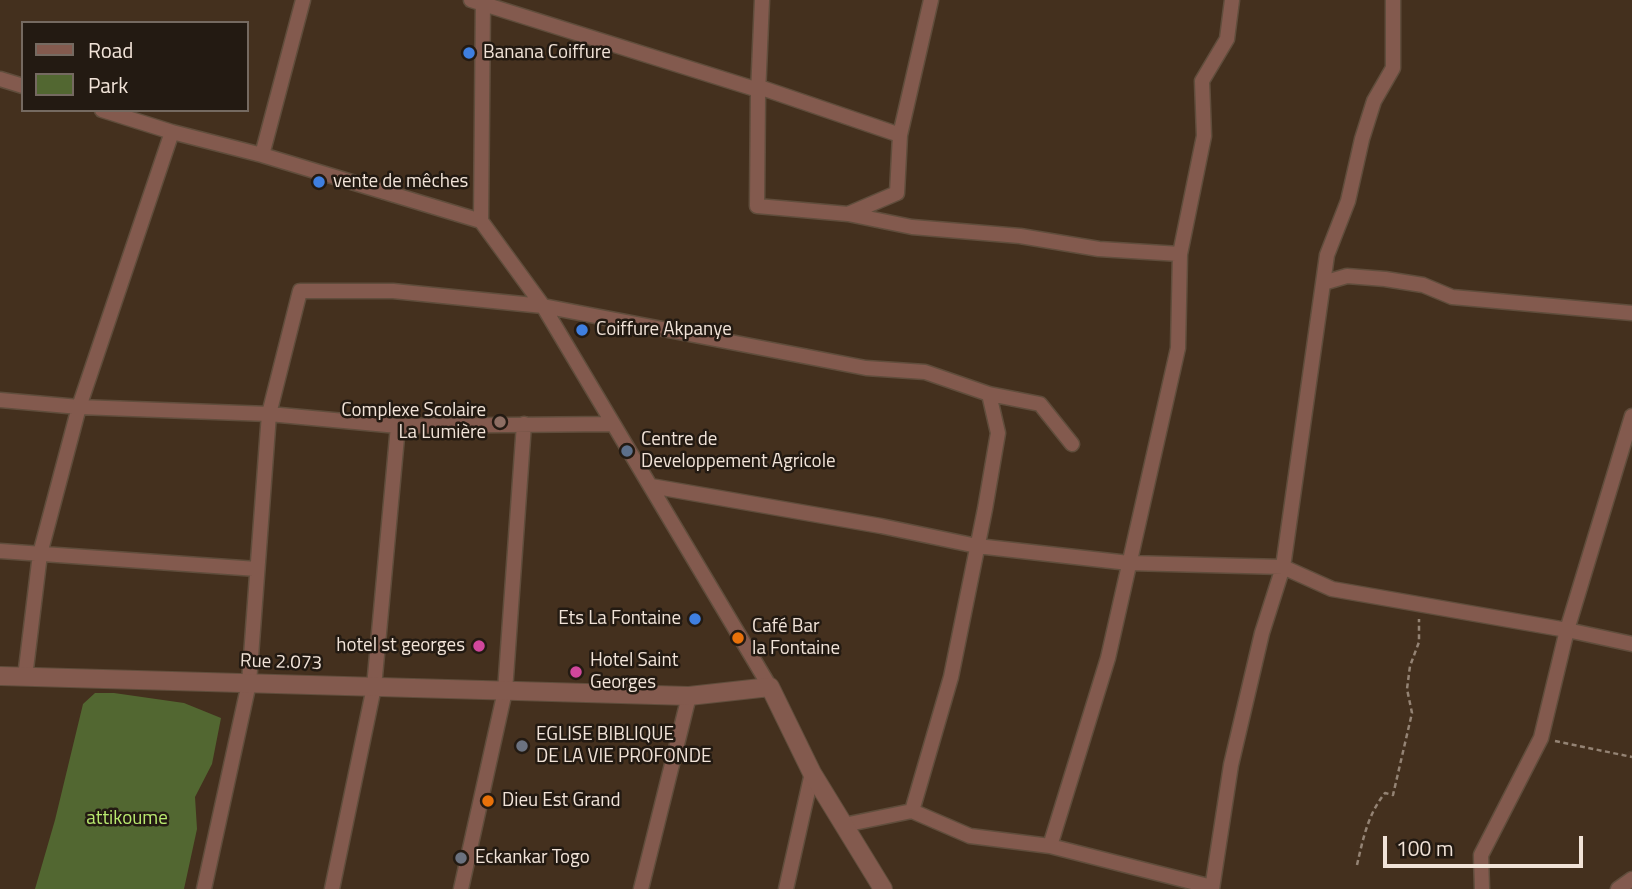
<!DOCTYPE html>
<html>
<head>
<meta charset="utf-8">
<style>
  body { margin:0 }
  #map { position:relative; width:1632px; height:889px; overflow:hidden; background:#44301e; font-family:"Titillium Web",sans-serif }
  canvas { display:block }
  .legend { position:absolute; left:21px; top:21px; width:228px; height:91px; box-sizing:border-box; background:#231a12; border:2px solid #756a61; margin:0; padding:9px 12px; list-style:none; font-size:21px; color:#f1e3d8 }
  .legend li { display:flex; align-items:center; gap:14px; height:35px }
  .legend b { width:35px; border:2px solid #756a61 }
  .scale { position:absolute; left:1383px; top:836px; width:200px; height:32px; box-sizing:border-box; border:4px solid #f1e3d8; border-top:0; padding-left:9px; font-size:21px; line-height:24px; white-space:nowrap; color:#f1e3d8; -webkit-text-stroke:5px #231a12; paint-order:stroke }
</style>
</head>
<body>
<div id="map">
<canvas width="1632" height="889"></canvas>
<ul class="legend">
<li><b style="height:9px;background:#835a4e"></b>Road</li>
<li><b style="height:19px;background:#526731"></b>Park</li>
</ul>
<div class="scale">100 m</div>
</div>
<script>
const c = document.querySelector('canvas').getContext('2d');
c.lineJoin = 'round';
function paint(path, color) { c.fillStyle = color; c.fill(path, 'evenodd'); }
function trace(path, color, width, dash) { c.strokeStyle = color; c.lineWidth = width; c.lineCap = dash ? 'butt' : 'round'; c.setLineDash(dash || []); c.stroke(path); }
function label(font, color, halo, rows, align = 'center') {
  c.font = font + ' "Titillium Web",sans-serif'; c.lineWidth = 5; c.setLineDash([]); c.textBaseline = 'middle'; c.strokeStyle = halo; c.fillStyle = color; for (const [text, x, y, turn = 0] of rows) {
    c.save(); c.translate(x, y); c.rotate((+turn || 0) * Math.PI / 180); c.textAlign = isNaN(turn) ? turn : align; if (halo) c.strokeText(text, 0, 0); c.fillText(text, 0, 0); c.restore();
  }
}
const green = new Path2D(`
  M95,693H114L184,703L221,718L212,764L195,797L197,829L184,889H35L55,820L83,704Z`);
const path = new Path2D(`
  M1555,741L1632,757
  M1357,865C1363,839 1368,814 1385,793L1393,795L1412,713L1407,689L1410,666L1419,642V619`);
const minor = new Path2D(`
  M471,0L752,88L759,87L900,135
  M483,0L481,221L543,306L770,687
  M762,0L758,94L757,206L848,214L912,227L1020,236L1099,249L1180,254
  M0,79L23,86
  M102,110L172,132L262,155L481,221
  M262,155L303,0
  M848,214L897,193L900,135L931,0
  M1323,283L1347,276L1385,279L1423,285L1452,297L1632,313
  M0,400L79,407L269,414L398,426L612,424
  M651,486L881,526L977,546L1129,563L1283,567L1332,589L1567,630L1632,644
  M0,551L257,569
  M25,677L40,554L79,407L172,132
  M912,811L951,677L985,509L998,433L989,394
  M844,825L912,811L970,836L1050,846L1212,887
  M1050,846L1108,658L1178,348L1180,254L1204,136L1202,81L1227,39L1232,0
  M204,889L249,683L269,414L300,291H393L543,306L866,368L925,372L989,394L1040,404L1072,444
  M332,889L374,687L398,426
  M461,889L505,691L524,424
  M641,889L689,696
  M786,889L812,773
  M1212,889L1231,765L1262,633L1283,567L1327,255L1348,201L1362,139L1374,101L1393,68V0
  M1482,889L1481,855L1541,738L1567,630L1632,416
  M1618,889L1632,879`);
const tertiary = new Path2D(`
  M0,676L689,696L770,687L812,773L883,889`);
const markers = [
  [469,53,7,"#3f7fe0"],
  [319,182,7,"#3f7fe0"],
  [582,330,7,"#3f7fe0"],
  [500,422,7,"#8d6e63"],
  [627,451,7,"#5c6f8a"],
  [695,619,7,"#3f7fe0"],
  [738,638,7,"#e8710a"],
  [479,646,7,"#d1479c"],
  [576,672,7,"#d1479c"],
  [522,746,7,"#6b7280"],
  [488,801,7,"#e8710a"],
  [461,858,7,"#6b7280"]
];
const poiNames = [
  ["Banana Coiffure",483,53],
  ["vente de mêches",333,182],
  ["Coiffure Akpanye",596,330],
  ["Complexe Scolaire",486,411,"right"],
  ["La Lumière",486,433,"right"],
  ["Centre de",641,440],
  ["Developpement Agricole",641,462],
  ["Ets La Fontaine",681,619,"right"],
  ["Café Bar",752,627],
  ["la Fontaine",752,649],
  ["hotel st georges",465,646,"right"],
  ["Hotel Saint",590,661],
  ["Georges",590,683],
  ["EGLISE BIBLIQUE",536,735],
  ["DE LA VIE PROFONDE",536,757],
  ["Dieu Est Grand",502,801],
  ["Eckankar Togo",475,858]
];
const streetNames = [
  ["Rue 2.073",281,663,2]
];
const parkNames = [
  ["attikoume",127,819]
];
paint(green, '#526731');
trace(minor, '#604d3c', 17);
trace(tertiary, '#604d3c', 20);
trace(path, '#948374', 2.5, [5, 3.5]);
trace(minor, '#835a4e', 14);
trace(tertiary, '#835a4e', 18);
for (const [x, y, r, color] of markers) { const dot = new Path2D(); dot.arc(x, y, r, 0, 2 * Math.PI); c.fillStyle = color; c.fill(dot); trace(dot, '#231a12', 2.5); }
label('19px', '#f1e3d8', '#231a12', poiNames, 'left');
label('19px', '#f1e3d8', '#231a12', streetNames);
label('19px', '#b9e96f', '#231a12', parkNames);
</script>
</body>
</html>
